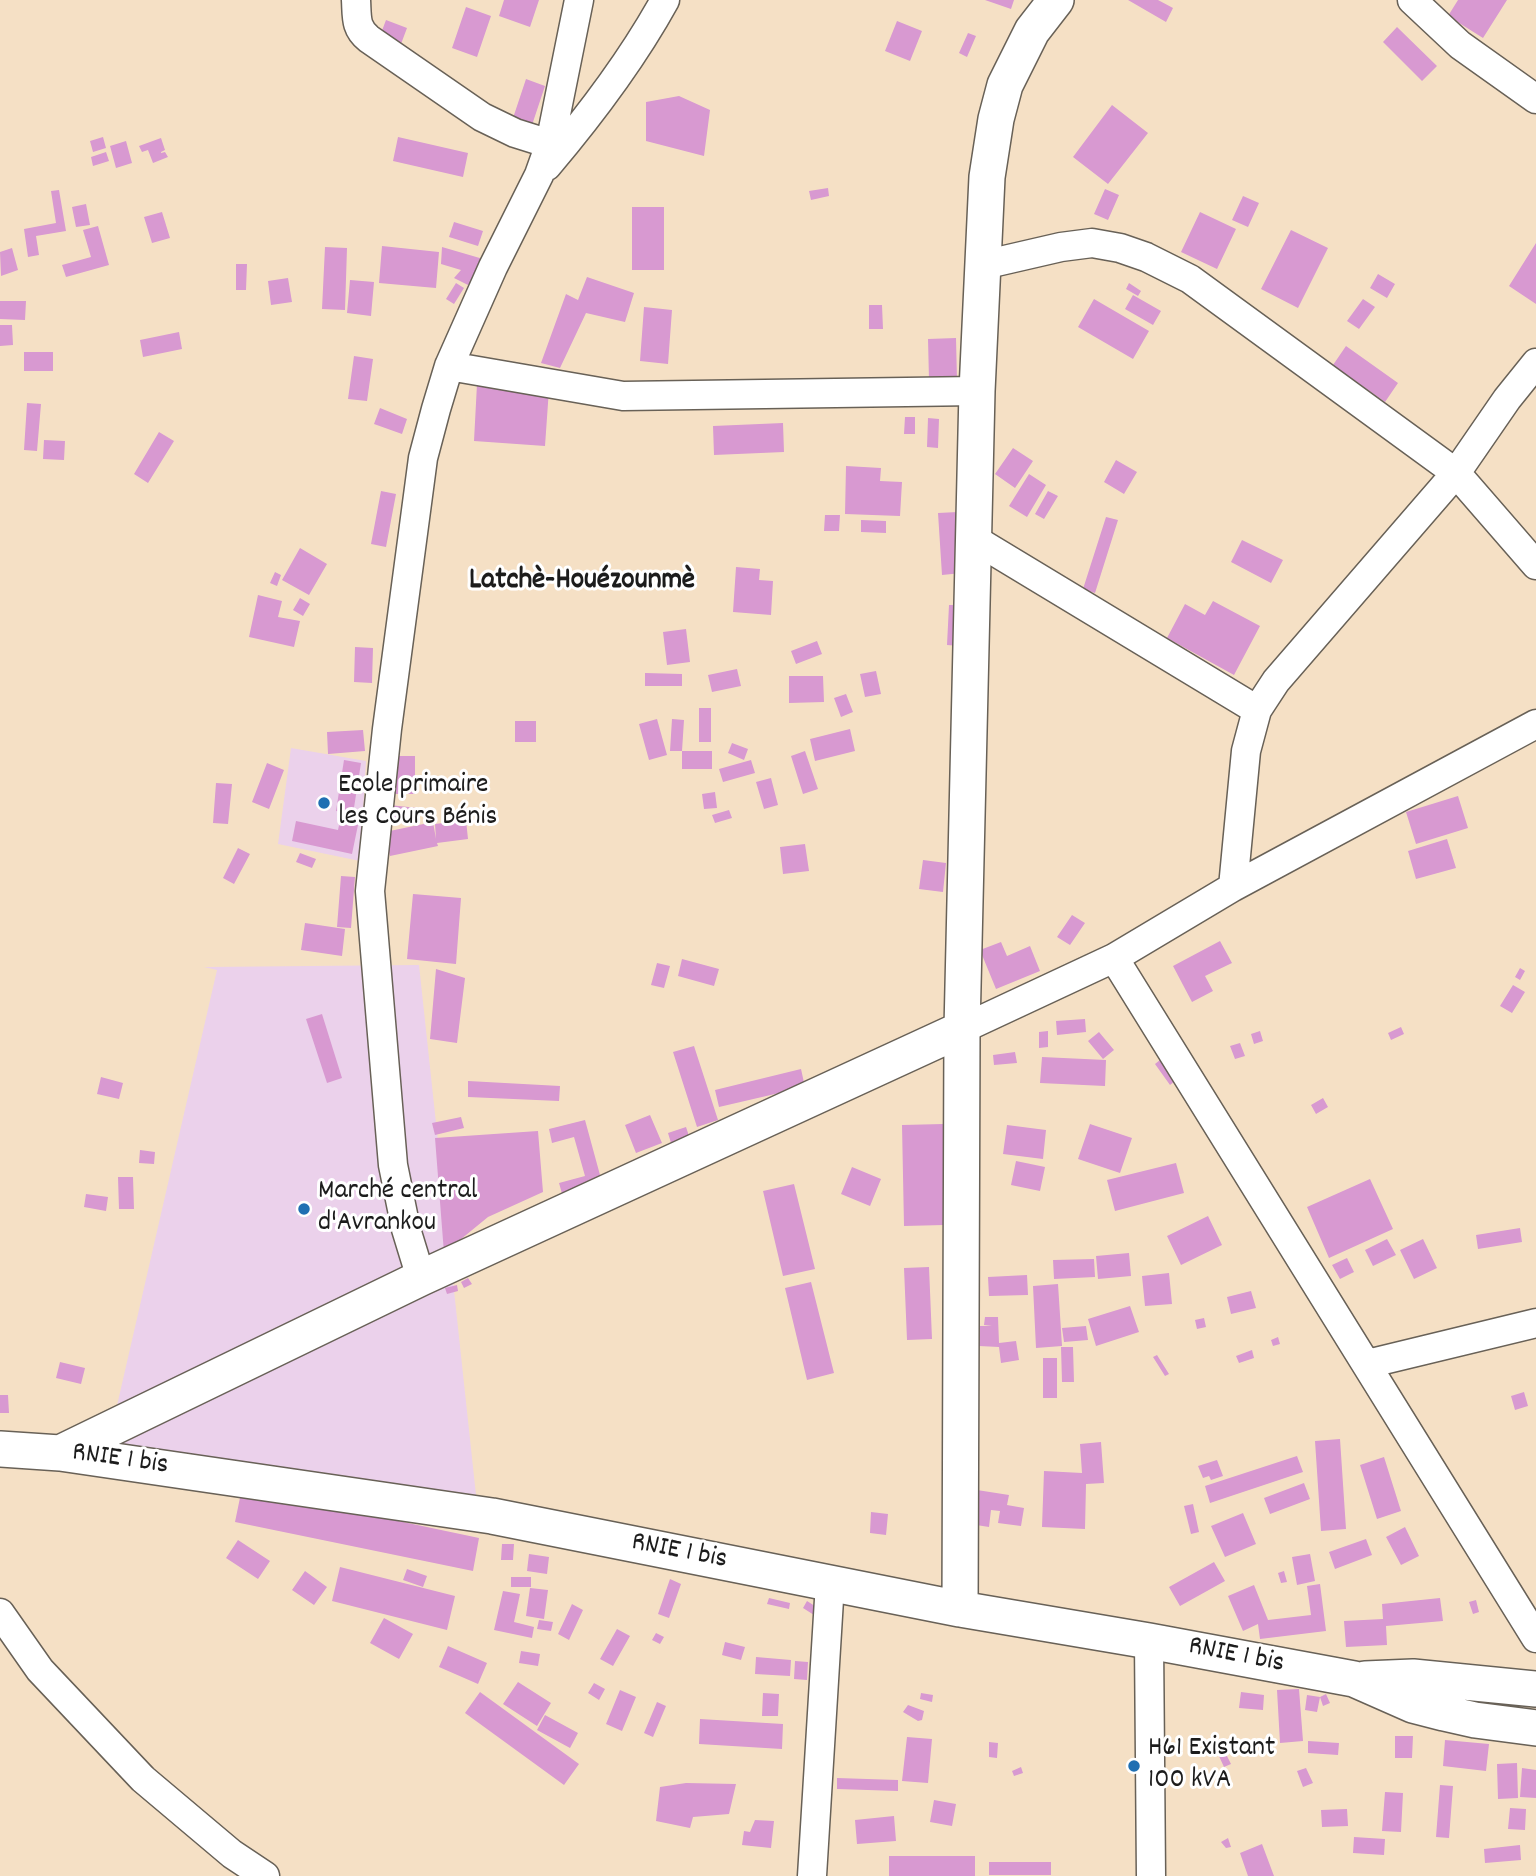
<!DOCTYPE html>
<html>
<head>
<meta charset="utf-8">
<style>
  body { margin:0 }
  canvas { display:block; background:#f5e0c5 }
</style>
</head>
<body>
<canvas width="1536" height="1876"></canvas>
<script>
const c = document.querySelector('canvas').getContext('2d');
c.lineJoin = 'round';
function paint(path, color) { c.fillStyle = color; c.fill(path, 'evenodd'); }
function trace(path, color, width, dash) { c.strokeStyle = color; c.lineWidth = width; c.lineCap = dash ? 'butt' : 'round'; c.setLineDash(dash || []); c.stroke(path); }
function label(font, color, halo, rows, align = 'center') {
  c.font = font + ' Dekko,sans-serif'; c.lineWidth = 6; c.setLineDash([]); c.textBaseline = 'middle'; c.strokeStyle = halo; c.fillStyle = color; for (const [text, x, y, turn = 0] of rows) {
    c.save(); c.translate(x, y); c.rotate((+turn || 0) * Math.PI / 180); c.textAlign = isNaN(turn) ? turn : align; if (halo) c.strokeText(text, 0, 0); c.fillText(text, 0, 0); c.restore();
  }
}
const built = new Path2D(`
  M291,748L366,761L360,861L278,844Z
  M419,965L476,1495L263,1464L107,1449L217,970L204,967Z`);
const building = new Path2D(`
  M504,0H539L530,27L499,16Z
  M985,0H1014L1011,9Z
  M1128,0H1158L1173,8L1166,22Z
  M1458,0H1507L1483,38L1448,16Z
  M466,7L491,16L477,57L452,48Z
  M386,20L407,28L401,44L380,36Z
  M897,21L922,31L910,61L885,51Z
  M1397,27L1437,66L1422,81L1383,42Z
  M968,33L976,36L967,57L959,53Z
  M526,79L545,86L529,134L510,127Z
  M679,96L710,110L704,156L646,141V102Z
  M1112,105L1148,133L1108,184L1073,157Z
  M103,137L106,148L93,152L90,141Z
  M398,137L468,153L463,177L393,161Z
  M161,138L165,150L161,152V153L165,152L168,157L153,163L148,150L142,152L139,146Z
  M126,141L132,163L116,168L110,146Z
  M106,152L109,161L93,166L91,157Z
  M828,188L829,196L811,200L809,191Z
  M1105,189L1119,195L1108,220L1094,214Z
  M59,190L66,231L36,236L39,255L28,257L24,229L56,223L51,191Z
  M1243,196L1259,203L1248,227L1232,220Z
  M86,204L90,225L76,227L72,207Z
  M632,207H664V270H632Z
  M162,212L170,238L152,243L144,217Z
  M1200,212L1236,229L1217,269L1181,252Z
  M454,222L483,231L478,246L449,237Z
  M98,226L109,265L66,277L62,265L91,257L83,230Z
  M1291,230L1328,248L1298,308L1261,289Z
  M1536,243V304L1509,286Z
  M382,246L439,252L436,288L379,283Z
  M325,247L347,248L345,310L322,309Z
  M442,247L490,261L468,285L454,278L461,270L441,264Z
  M12,248L18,270L1,276L0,252Z
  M236,264H247L246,290H236Z
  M1378,274L1395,284L1387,298L1370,288Z
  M587,277L634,293L625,322L586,313L560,368L541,363L566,294L578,300Z
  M288,278L292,302L271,305L268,281Z
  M350,280L374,282L371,316L347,313Z
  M456,283L464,288L454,304L446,299Z
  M1129,283L1141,291L1138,296L1126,289Z
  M1133,295L1161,311L1153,325L1125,309Z
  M1094,299L1149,331L1133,359L1078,327Z
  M1363,299L1375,307L1359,329L1347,321Z
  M0,301H26L25,320L0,319Z
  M869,305H882L883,329H869Z
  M644,307L672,310L668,364L640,361Z
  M0,325H12L13,345L0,346Z
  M179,332L182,349L143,357L140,340Z
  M956,338L957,380H929L928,339Z
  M1346,346L1398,383L1385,402L1333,365Z
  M24,352H53V371H24Z
  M354,356L373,359L367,401L348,399Z
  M477,384L549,389L545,446L474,441Z
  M27,403L41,404L37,451L24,450Z
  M380,408L407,419L402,434L374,424Z
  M905,417H915V434H904Z
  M928,418L939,419L938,448L927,447Z
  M783,423L784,452L714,455L713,426Z
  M159,432L174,441L148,483L134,474Z
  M44,440L65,441L64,460L43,459Z
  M1013,448L1033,461L1015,488L995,474Z
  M1116,460L1137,472L1124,494L1104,482Z
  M846,466L881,468L880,481L902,482L900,516L845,514Z
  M1029,474L1046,485L1027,517L1009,506Z
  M381,491L396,494L386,547L371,544Z
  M1048,491L1058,496L1044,519L1035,514Z
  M958,512L962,573L942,575L938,513Z
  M825,515H840L839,531H824Z
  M1106,517L1118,520L1095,593L1083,589Z
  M861,520L886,521V533L861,532Z
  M1242,540L1283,560L1271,583L1231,562Z
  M300,548L327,564L309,595L282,580Z
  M736,567L760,569L759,580L773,581L771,615L733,612Z
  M275,572L281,575L277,586L270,583Z
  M258,595L282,601L278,617L300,621L294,647L249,637Z
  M300,598L310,604L303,616L293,610Z
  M1213,601L1260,626L1234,675L1167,638L1185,604L1205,615Z
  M949,605H961L960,646L947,645Z
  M686,629L690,662L667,665L663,632Z
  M817,641L822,654L796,664L791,651Z
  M355,647L373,648L372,683L354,682Z
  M737,669L741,686L712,692L708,675Z
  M876,671L881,694L865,697L860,674Z
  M645,673L682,674V686H645Z
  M789,676H823L824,702L789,703Z
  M846,694L853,712L841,717L834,698Z
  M699,708H711V742H699Z
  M657,719L667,755L649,760L639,724Z
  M672,719L684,720L682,751H712V769H682V751H670Z
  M515,721H536V742H515Z
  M850,729L855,751L815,761L810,739Z
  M363,730L365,751L328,754L327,732Z
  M732,743L748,749L744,760L728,753Z
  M805,751L818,789L803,794L791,756Z
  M395,756H415V794H394Z
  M344,760L361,763L353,814L336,811Z
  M751,760L755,773L723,782L719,769Z
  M267,763L284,770L269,809L252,802Z
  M771,778L778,805L764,809L756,782Z
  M216,783L232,784L228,824L213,823Z
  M715,792L717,808L704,809L702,794Z
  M1458,796L1468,828L1416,844L1406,812Z
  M389,805L418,808L417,824L387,821Z
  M729,810L732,818L715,823L712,815Z
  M341,816L359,820L352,854L292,841L296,821L338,830Z
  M466,820L468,839L437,843L438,846L390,856L385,832L433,822L436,839L435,824Z
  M1447,839L1456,868L1416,879L1408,851Z
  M805,844L809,871L783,874L780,847Z
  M238,848L250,854L234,884L223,878Z
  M300,853L316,859L312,868L296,862Z
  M923,860L946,863L943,892L919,889Z
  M341,876L355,877L351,928L337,927Z
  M413,894L461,898L456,964L407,959Z
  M1072,915L1085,923L1070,945L1057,937Z
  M305,923L345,929L342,956L301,950Z
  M1220,941L1232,963L1205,976L1213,991L1192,1002L1173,966Z
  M1001,942L1007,956L1030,946L1040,971L996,989L980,950Z
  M682,959L719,969L714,986L678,976Z
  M657,963L670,966L664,988L651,985Z
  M1520,968L1525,971L1520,980L1515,977Z
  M436,969L465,978L457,1043L430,1039Z
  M1513,985L1525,992L1512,1013L1500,1006Z
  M322,1014L342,1078L327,1083L306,1019Z
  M1085,1019L1086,1032L1057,1035L1056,1021Z
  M1401,1027L1404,1034L1391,1040L1388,1033Z
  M1048,1031V1047L1039,1048V1032Z
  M1260,1031L1263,1041L1254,1044L1251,1034Z
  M1099,1032L1114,1050L1103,1059L1088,1041Z
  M1240,1043L1245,1056L1235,1059L1230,1046Z
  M694,1046L718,1120L697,1127L673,1052Z
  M1015,1052L1017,1063L994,1065L993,1055Z
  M1042,1057L1106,1060L1105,1086L1040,1083Z
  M1160,1060L1175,1081L1170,1085L1155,1064Z
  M801,1069L805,1087L719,1107L715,1090Z
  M101,1077L123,1083L119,1099L97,1094Z
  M468,1081L560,1086L559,1101L468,1097Z
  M1323,1098L1328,1107L1316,1114L1311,1105Z
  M650,1115L662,1143L636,1153L625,1125Z
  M461,1117L464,1128L435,1135L432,1123Z
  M585,1120L603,1186L563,1197L559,1183L585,1176L574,1137L552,1143L549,1129Z
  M943,1124L944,1225L904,1226L902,1125Z
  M1090,1124L1132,1138L1120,1173L1078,1159Z
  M1007,1125L1046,1130L1043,1159L1003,1154Z
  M686,1127L689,1136L671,1143L668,1133Z
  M538,1131L543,1192L488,1217L444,1253L435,1138Z
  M140,1150L155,1152L154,1164L139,1163Z
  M1016,1161L1045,1167L1040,1191L1011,1185Z
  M1176,1163L1184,1193L1115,1211L1107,1180Z
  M852,1167L881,1179L870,1206L841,1194Z
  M118,1177H133L134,1209H119Z
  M1370,1179L1393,1229L1329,1258L1307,1207Z
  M794,1184L815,1269L783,1276L763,1191Z
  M86,1194L108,1197L106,1211L84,1207Z
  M1208,1216L1222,1245L1181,1265L1167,1236Z
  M1520,1228L1522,1242L1478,1249L1476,1235Z
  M1387,1239L1396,1255L1373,1266L1365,1250Z
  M1423,1239L1437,1268L1414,1279L1400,1250Z
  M1129,1253L1131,1276L1098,1279L1096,1256Z
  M1347,1258L1354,1272L1340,1279L1332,1265Z
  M1094,1259L1095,1277L1054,1279L1053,1260Z
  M929,1267L932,1339L907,1340L904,1268Z
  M1169,1273L1172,1304L1145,1306L1142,1276Z
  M1027,1275L1028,1295L989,1296L988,1277Z
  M468,1278L472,1284L464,1288L461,1282Z
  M811,1282L834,1373L807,1380L785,1288Z
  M1058,1284L1062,1346L1036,1348L1033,1286Z
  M457,1285L458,1291L447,1294L445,1288Z
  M1251,1291L1256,1308L1231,1314L1227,1297Z
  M1130,1306L1139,1332L1096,1346L1088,1319Z
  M985,1317H998L999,1343L1016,1341L1019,1360L1001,1363L999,1347L979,1346L980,1326H992L984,1325Z
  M1204,1318L1206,1327L1197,1329L1195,1320Z
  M1086,1326L1088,1340L1064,1342L1062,1328Z
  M1278,1337L1280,1344L1273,1346L1271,1340Z
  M1061,1347H1073L1074,1382H1062Z
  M1252,1350L1254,1358L1239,1363L1236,1356Z
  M1157,1355L1169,1374L1165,1376L1153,1357Z
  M1043,1358H1057V1398H1043Z
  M60,1362L85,1368L81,1384L56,1378Z
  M1524,1392L1528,1406L1515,1410L1511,1396Z
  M0,1395H8L9,1413H0Z
  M1340,1439L1346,1529L1321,1531L1315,1441Z
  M1101,1442L1104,1483L1086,1484L1085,1529L1042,1527L1044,1471L1082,1473L1080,1444Z
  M1297,1456L1303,1472L1210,1503L1205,1486Z
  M1384,1457L1401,1511L1377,1519L1360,1465Z
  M1217,1460L1223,1476L1211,1480L1209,1476L1203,1478L1198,1466Z
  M1304,1483L1310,1499L1270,1514L1264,1498Z
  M242,1488L479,1538L473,1571L235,1522Z
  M977,1490L1009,1495L1007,1505L1024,1508L1021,1526L998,1523L1000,1511L991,1510L989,1527L970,1524Z
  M1193,1504L1199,1532L1191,1534L1184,1506Z
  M871,1512L888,1514L886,1535L870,1533Z
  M1243,1513L1256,1544L1225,1557L1211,1526Z
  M1405,1527L1419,1556L1401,1565L1386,1537Z
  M1366,1539L1372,1555L1335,1569L1329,1552Z
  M238,1540L270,1561L258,1579L226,1558Z
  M502,1544H514L513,1560H501Z
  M529,1554L549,1557L547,1574L527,1571Z
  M1310,1554L1315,1581L1297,1585L1292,1557Z
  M1214,1562L1225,1581L1180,1606L1169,1587Z
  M340,1567L455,1596L447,1630L332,1601Z
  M407,1569L427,1576L423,1587L403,1580Z
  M305,1571L327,1587L314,1605L292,1590Z
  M1284,1571L1287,1582L1281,1583L1278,1573Z
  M511,1577H531V1587H511Z
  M670,1579L681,1584L669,1618L658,1614Z
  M1320,1584L1326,1631L1260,1639L1258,1624L1243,1631L1228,1596L1254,1585L1268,1620L1311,1615L1307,1586Z
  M530,1588L548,1590L544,1619L526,1616Z
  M503,1591L520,1594L514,1622L534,1627L532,1638L494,1630Z
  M769,1598L790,1603L789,1609L767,1604Z
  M1440,1598L1443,1621L1386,1626L1387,1645L1346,1647L1344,1621L1383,1619L1382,1604Z
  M1476,1600L1479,1612L1473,1614L1469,1602Z
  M807,1601L818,1608L814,1615L803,1608Z
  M572,1604L583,1610L569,1640L558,1634Z
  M384,1618L413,1634L399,1659L370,1643Z
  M539,1620L553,1622L551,1631L537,1629Z
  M617,1629L630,1636L613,1666L600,1659Z
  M656,1633L664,1637L660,1644L652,1640Z
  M725,1642L745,1647L741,1660L722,1655Z
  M448,1646L487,1663L478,1684L439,1667Z
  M521,1651L540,1654L538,1666L519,1663Z
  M756,1657L791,1660L790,1676L755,1674Z
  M795,1661L808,1662L807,1680L794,1679Z
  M518,1682L551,1703L537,1726L503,1704Z
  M594,1683L605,1689L599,1700L588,1693Z
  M1299,1689L1303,1741L1280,1743L1277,1690Z
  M620,1690L636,1697L622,1731L606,1724Z
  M480,1692L579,1764L564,1785L465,1713Z
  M1241,1692L1264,1695L1263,1710L1239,1708Z
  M763,1693L779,1694L778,1716H762Z
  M921,1693L933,1695L932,1702L920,1699Z
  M1326,1694L1330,1703L1323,1706L1320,1697Z
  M1307,1695L1320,1697L1317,1712L1305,1710Z
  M657,1702L666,1706L653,1737L644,1733Z
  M908,1705L924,1711L922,1720L918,1721L903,1712Z
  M545,1715L578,1733L570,1748L537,1730Z
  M700,1719L783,1724L782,1749L699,1744Z
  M1395,1736H1413L1412,1758H1395Z
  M907,1737L932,1739L928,1783L902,1781Z
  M1445,1740L1489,1744L1486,1771L1443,1766Z
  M1308,1741L1339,1743L1338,1755L1308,1753Z
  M989,1742L998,1743L997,1758L989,1757Z
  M1224,1750L1231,1764L1224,1767L1218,1754Z
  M1517,1763L1518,1798L1498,1799L1497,1764Z
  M1021,1767L1023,1773L1014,1776L1012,1771Z
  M1306,1768L1313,1783L1303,1787L1297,1771Z
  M1522,1768L1536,1770V1798L1520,1797Z
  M837,1778L898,1780V1791L837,1789Z
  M686,1783L736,1784L729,1814L693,1817L690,1828L656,1821L660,1787Z
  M1440,1785L1453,1786L1449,1838L1436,1837Z
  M1385,1792L1403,1793L1401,1832L1382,1831Z
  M934,1800L956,1804L952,1826L930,1822Z
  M1510,1808L1526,1809L1525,1830L1508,1829Z
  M1347,1809L1348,1826L1322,1827L1321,1810Z
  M894,1816L896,1841L857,1844L855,1820Z
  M755,1820L774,1821L771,1848L742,1845L744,1831L750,1832Z
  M1354,1837L1385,1839L1384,1855L1353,1853Z
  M1228,1838L1231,1847L1226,1848L1221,1842Z
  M1262,1844L1274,1876H1248L1240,1853Z
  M1520,1845L1521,1860L1485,1863L1484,1849Z
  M889,1856H975V1876H889Z
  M989,1862H1051V1875H989Z`);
const minor = new Path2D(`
  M356,0C357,17 355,28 369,39L482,117L515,133L550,144
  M1412,0L1460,45L1536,99
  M547,166C591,114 632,60 665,0
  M983,265L1061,247L1092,243L1120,248L1146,257L1190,279L1456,473L1536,565
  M449,366L623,396L977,391
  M974,539L1257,710
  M1233,887L1246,751L1257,710L1276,681L1456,473L1507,399L1536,363
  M1114,958L1536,1638
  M962,1029L1114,958L1233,887L1536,724
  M421,1278L406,1229L393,1165L370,891L387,729L423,458L436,409L449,366L493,267L539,175L550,144L579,0
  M1367,1364L1536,1323
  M0,1613L40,1670L143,1779L232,1854L265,1876
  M1149,1641L1151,1876
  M812,1876L830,1583`);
const major = new Path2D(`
  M0,1449L60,1453L492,1516L960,1609L1149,1641L1354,1679L1413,1705L1444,1713L1475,1720L1536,1728
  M60,1453L421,1278L962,1029
  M960,1609L962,1029L977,391L987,177L996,119L1005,85L1032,31L1056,0
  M1365,1679L1413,1677L1536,1689`);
const markers = [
  [324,803,7,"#1f6fb2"],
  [304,1209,7,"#1f6fb2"],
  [1134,1766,7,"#1f6fb2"]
];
const poiNames = [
  ["Ecole primaire",338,787],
  ["les Cours Bénis",338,819],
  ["Marché central",318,1193],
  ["d'Avrankou",318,1225],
  ["H61 Existant",1148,1750],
  ["100 kVA",1148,1782]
];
const streetNames = [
  ["RNIE 1 bis",120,1461,8],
  ["RNIE 1 bis",679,1553,11],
  ["RNIE 1 bis",1236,1657,11]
];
const neighbourhoodNames = [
  ["Latchè-Houézounmè",582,583]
];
paint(built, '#ebd1eb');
paint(building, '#d899d1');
trace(minor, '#686157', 31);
trace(major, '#686157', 38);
trace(minor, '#fff', 28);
trace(major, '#fff', 35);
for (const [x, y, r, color] of markers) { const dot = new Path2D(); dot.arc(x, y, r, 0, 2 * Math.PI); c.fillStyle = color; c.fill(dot); trace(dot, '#fff', 2.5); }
label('28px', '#1c1c1c', '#fff', poiNames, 'left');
label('28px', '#1c1c1c', '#fff', streetNames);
label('bold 30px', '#1c1c1c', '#fff', neighbourhoodNames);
</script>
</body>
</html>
